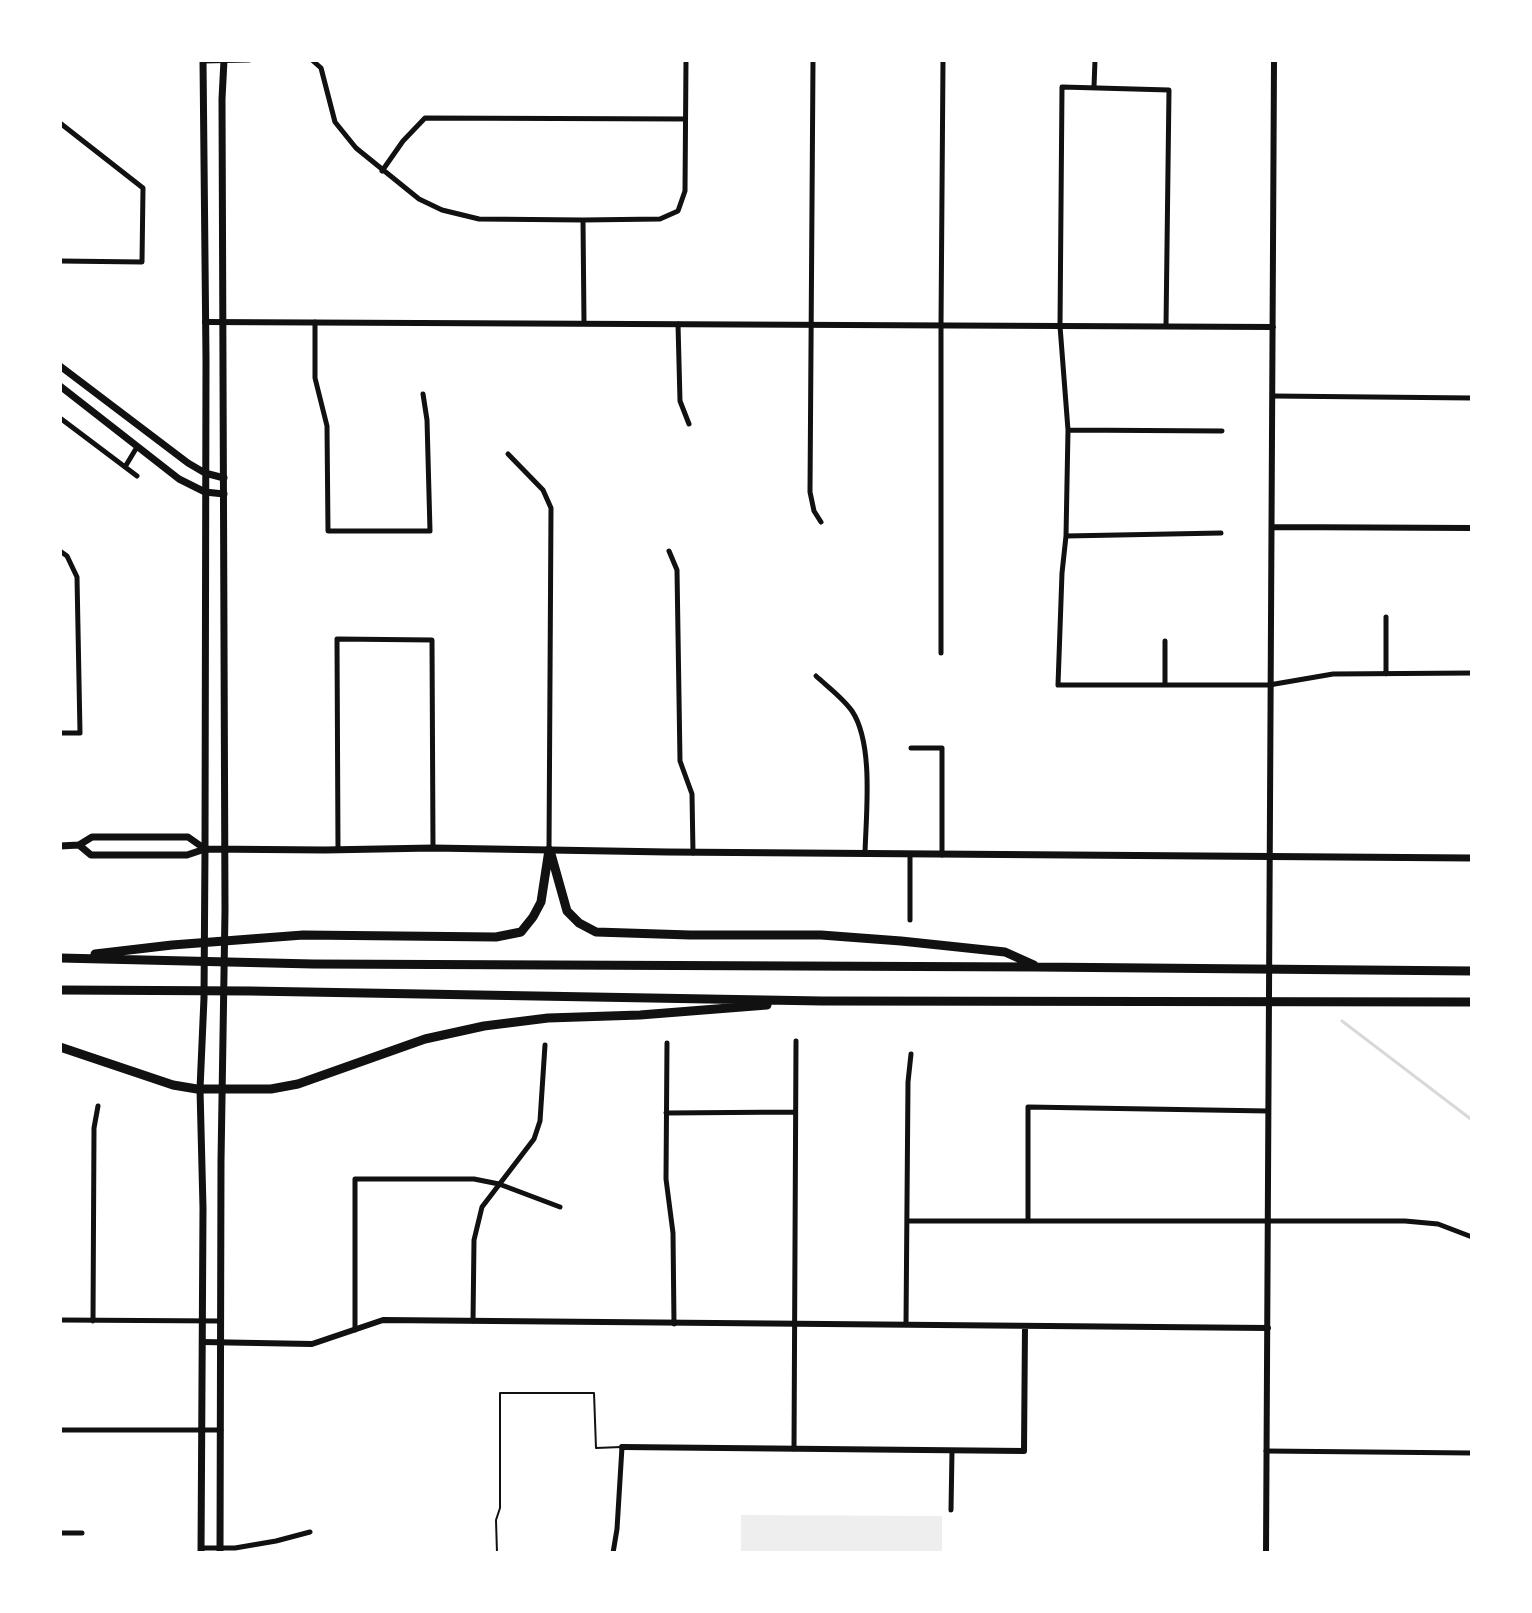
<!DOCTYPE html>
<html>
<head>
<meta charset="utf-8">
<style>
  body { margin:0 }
  #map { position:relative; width:1532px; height:1613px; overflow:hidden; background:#fff; font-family:"Public Sans",sans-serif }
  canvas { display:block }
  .frame { position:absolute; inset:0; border:62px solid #fff; pointer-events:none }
</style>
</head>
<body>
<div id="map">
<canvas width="1532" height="1613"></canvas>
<div class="frame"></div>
</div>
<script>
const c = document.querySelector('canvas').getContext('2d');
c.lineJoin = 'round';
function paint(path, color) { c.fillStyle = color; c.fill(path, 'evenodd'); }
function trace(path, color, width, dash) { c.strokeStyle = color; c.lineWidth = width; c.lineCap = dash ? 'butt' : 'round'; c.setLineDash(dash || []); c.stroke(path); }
const green = new Path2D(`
  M741,1515L942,1516V1553H741Z`);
const stream = new Path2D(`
  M1342,1021L1472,1120`);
const service = new Path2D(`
  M497,1553L496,1520L500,1508V1393H594L596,1448L621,1447`);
const minor = new Path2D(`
  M312,60L321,68L335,122L356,148L419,199L442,210L479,219L583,220L660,219L678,211L685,191L686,60
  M813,60L810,492L814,511L821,522
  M203,61L249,60
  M1094,87L1095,60
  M60,123L143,188L142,262L60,261
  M382,171L403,141L425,118L685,119
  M583,220L584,323
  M315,322V378L327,426L328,531H430L427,420L423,394
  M678,324L680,401L689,424
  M1166,326L1169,90L1062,87L1060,326L1068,430L1066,536L1062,573L1058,685H1269L1333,674L1472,673
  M1273,396L1472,398
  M60,418L137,476
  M1068,430L1222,431
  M508,454L543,490L551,508L549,849
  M125,467L137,447
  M1066,536L1221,533
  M60,551L67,556L77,577L80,733H60
  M669,551L677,570L680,761L692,794L693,853
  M1386,617V674
  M941,653V325L943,60
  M816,676C828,687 843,698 852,711C874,744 866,814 865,853
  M1165,684V641
  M911,748H942V855
  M338,850L337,639L432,640L433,848
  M910,920V854
  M667,1043L666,1179L673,1233L674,1324
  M666,1113L795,1112
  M908,1221H1405L1438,1224L1472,1237
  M1028,1221V1107L1268,1111
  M60,1320L221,1321
  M93,1321L94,1128L98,1106
  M473,1321L474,1240L482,1207L534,1139L540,1121L545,1045
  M906,1324L908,1082L911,1054
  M355,1330V1179H474L499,1184L560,1207
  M60,1430H221
  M794,1449L796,1041
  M1266,1451L1472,1453
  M951,1510L952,1451
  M60,1533H82
  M201,1548H235L276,1541L310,1532
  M613,1553L617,1529L622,1447`);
const tertiary = new Path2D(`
  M205,322L1273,327
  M1272,527L1472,528
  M202,1342L312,1344L383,1320L1268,1328
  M622,1447L1024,1451L1025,1326
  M1266,1553L1274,60`);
const secondary = new Path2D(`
  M79,845L91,855H187L205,849L325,850L433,848L667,852L1472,858
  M60,846L79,845L92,837H188L205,849`);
const primary = new Path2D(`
  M60,366L188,463L205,473L224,478
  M60,386L179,479L205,492L224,494
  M201,1553L203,1208L200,1089L204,998L205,849L206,359L203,60
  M220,1553L221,1161L225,911L222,99L224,60`);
const motorway = new Path2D(`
  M551,854L567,911L579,923L596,932L690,935H821L901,941L1005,952L1034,965
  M95,954L172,945L303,935L496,937L521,932L533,917L541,902L549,850
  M60,958L313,964L1037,967L1472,971
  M60,990L250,991L822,1001L1472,1002
  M60,1047L173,1085L197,1089H271L298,1084L425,1039L484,1026L548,1018L640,1015L767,1005`);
paint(green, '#eee');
trace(stream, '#d9d9d9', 3);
trace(service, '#111', 2);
trace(minor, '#111', 5);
trace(tertiary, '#111', 6);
trace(secondary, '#111', 7);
trace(primary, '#111', 7);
trace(motorway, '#111', 9);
</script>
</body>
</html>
